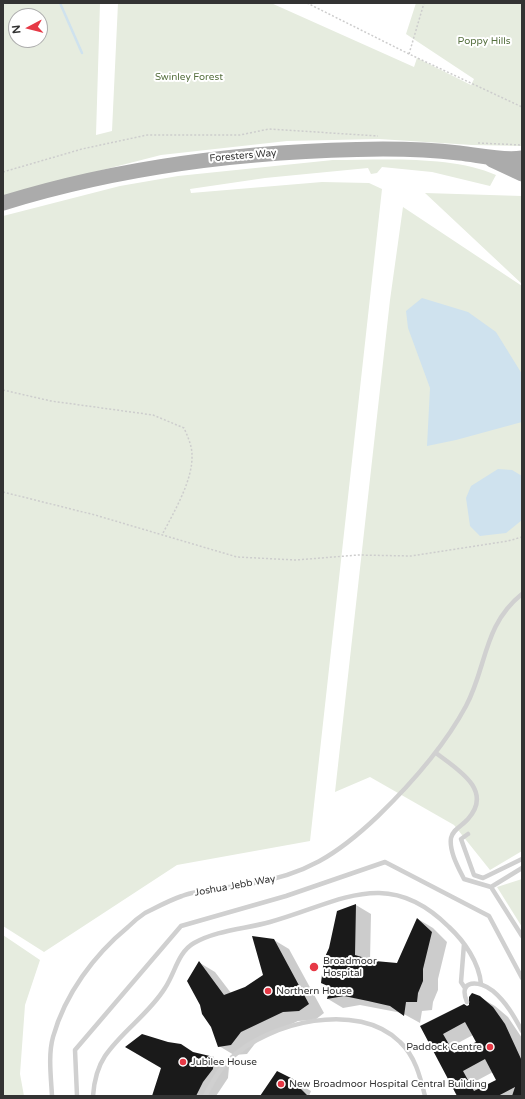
<!DOCTYPE html>
<html>
<head>
<meta charset="utf-8">
<style>
  body { margin:0 }
  #map { position:relative; width:525px; height:1099px; overflow:hidden; background:#fff; font-family:"Varela Round",sans-serif }
  canvas { display:block }
  .frame { position:absolute; inset:0; border:4px solid #333; pointer-events:none }
  .north { position:absolute; left:8px; top:8px; width:40px; height:40px; box-sizing:border-box; background:#fff; border:1px solid #adadad; border-radius:50%; rotate:263deg; font-size:11px; font-weight:700; line-height:16px; text-align:center; color:#333 }
  .north::after { content:''; display:block; margin:auto; width:14px; height:18px; background:#e63946; clip-path:polygon(50% 0,100% 100%,50% 72%,0 100%) }
</style>
</head>
<body>
<div id="map">
<canvas width="525" height="1099"></canvas>
<div class="frame"></div>
<div class="north">N</div>
</div>
<script>
const c = document.querySelector('canvas').getContext('2d');
c.lineJoin = 'round';
function paint(path, color) { c.fillStyle = color; c.fill(path, 'evenodd'); }
function trace(path, color, width, dash) { c.strokeStyle = color; c.lineWidth = width; c.lineCap = dash ? 'butt' : 'round'; c.setLineDash(dash || []); c.stroke(path); }
function label(font, color, halo, rows, align = 'center') {
  c.font = font + ' "Varela Round",sans-serif'; c.lineWidth = 4; c.setLineDash([]); c.textBaseline = 'middle'; c.strokeStyle = halo; c.fillStyle = color; for (const [text, x, y, turn = 0] of rows) {
    c.save(); c.translate(x, y); c.rotate((+turn || 0) * Math.PI / 180); c.textAlign = isNaN(turn) ? turn : align; if (halo) c.strokeText(text, 0, 0); c.fillText(text, 0, 0); c.restore();
  }
}
const green = new Path2D(`
  M3,3H100L96,135L112,131L118,3H271L414,67L417,58L471,85L474,79L406,34L416,3H522V146L472,145L379,139L287,141L161,155L32,188L3,197ZM16,16H40V40H16Z
  M333,160C381,160 452,155 496,175L490,186L432,172L382,167L377,173L371,174L368,168L265,178L190,189L191,193L322,182L369,183L382,189L310,841L177,865L44,952L3,926V216L120,186L178,176Z
  M425,193L522,196V284Z
  M403,207L522,286V851L490,870L454,825L370,777L335,792L390,300Z
  M522,879V927L497,887Z
  M3,935L40,960L25,1005L20,1074L24,1096H4L3,1089Z`);
const water = new Path2D(`
  M422,298L468,312L496,332L522,374V422L456,440L427,446L430,388L408,328L406,311Z
  M498,469L512,470L522,476V520L506,533L480,536L470,526L466,498L471,486Z`);
const shadow = new Path2D(`
  M356,905L371,914L370,961L397,964L418,919L433,928L447,942L438,979V990L433,1002L432,1010L422,1011L420,1023L402,1013L360,1005L343,1008L328,999L331,987L322,982L338,912Z
  M274,940L289,949L324,1013L315,1020L298,1021L257,1041L247,1054L234,1055L219,1046L200,963L215,972L231,993L245,988L265,975Z
  M479,997L495,1006L508,1017L522,1038V1096H458L422,1027L467,1007ZM473,1035L477,1042L462,1050L458,1043ZM493,1072L497,1080L482,1088L478,1080Z
  M195,1054L214,1058L229,1067L228,1078L216,1096H154Z
  M277,1072L311,1091L309,1096H261Z`);
const stream = new Path2D(`
  M60,3L82,53`);
const building = new Path2D(`
  M356,904L355,955L375,961L397,963L417,918L432,932L423,969V981L418,993L417,1002H406L404,1016L390,1006L368,1001L344,996L327,999L330,987L321,983L324,959L329,948L337,911Z
  M252,936L274,939L309,1004L299,1011L283,1012L241,1032L231,1045L218,1047L211,1027L202,1014L200,1005L187,981L199,961L224,995L245,987L263,975Z
  M472,993L480,996L493,1007L505,1024L522,1061V1096H512L515,1087L498,1096H457L420,1026L464,1004L467,1006L469,1005V997ZM465,1022L476,1042L454,1053L443,1034ZM485,1059L496,1080L474,1091L463,1071Z
  M142,1034L168,1042L181,1044L193,1052L214,1057L213,1069L203,1082L196,1096H152L161,1068L125,1047Z
  M277,1071L297,1081L293,1086L301,1089L308,1096H260Z`);
const path = new Path2D(`
  M307,3L409,54L522,107
  M409,54L424,3
  M478,143L522,145
  M3,172L82,149L147,135H240L269,129L378,136
  M3,390L51,401L153,415L184,428C188,437 192,446 192,455C193,480 174,512 163,533
  M3,492L95,515L237,557L296,560L358,555L411,556L508,541L522,537`);
const service = new Path2D(`
  M436,753C457,769 494,790 468,819C462,826 453,829 451,838C449,851 458,867 464,879L491,887L522,936
  M468,834L461,839L474,875L483,878L522,859
  M491,887L522,868
  M464,944L461,982L465,988
  M467,1002C457,979 480,980 493,991C506,1002 514,1016 522,1031
  M52,1096C51,1077 48,1055 53,1037C65,994 94,955 128,927C133,922 139,917 145,913C157,907 170,900 182,896C200,889 229,888 249,884C305,875 337,855 378,816C412,783 444,747 466,706C487,667 483,625 522,594
  M77,1096L75,1050L181,926L286,896L385,862L489,916L522,978
  M93,1096C94,1082 97,1068 105,1056C122,1031 149,1014 165,988C175,973 178,952 194,943C217,930 245,929 270,922C339,903 387,865 449,927C464,941 479,962 481,984
  M205,1096C212,1083 219,1069 230,1059C269,1022 358,1000 400,1042C415,1056 420,1076 425,1096`);
const primary = new Path2D(`
  M492,160L522,174
  M3,203C126,165 254,150 383,149C408,149 434,150 459,153C479,155 501,161 522,158`);
const markers = [
  [314,967,5,"#e63946"],
  [268,991,4,"#e63946"],
  [490,1047,4,"#e63946"],
  [183,1062,4,"#e63946"],
  [281,1084,4,"#e63946"]
];
const parkNames = [
  ["Poppy Hills",484,41],
  ["Swinley Forest",189,77]
];
const streetNames = [
  ["Foresters Way",243,156,-5],
  ["Joshua Jebb Way",235,886,-10]
];
const poiNames = [
  ["Broadmoor",323,961],
  ["Hospital",323,973],
  ["Northern House",276,991],
  ["Paddock Centre",482,1047,"right"],
  ["Jubilee House",191,1062],
  ["New Broadmoor Hospital Central Building",289,1084]
];
paint(green, '#e6ecdf');
paint(water, '#cfe2ee');
paint(shadow, '#0003');
trace(stream, '#cfe2ee', 2.5);
paint(building, '#1a1a1a');
trace(path, '#cdcdcd', 1.5, [2, 2]);
trace(service, '#d0d0d0', 4.5);
trace(primary, '#ababab', 15);
for (const [x, y, r, color] of markers) { const dot = new Path2D(); dot.arc(x, y, r, 0, 2 * Math.PI); c.fillStyle = color; c.fill(dot); trace(dot, '#fff', 1.5); }
label('10px', '#56703f', '#fff', parkNames);
label('10px', '#333', '#fff', streetNames);
label('10px', '#333', '#fff', poiNames, 'left');
</script>
</body>
</html>
